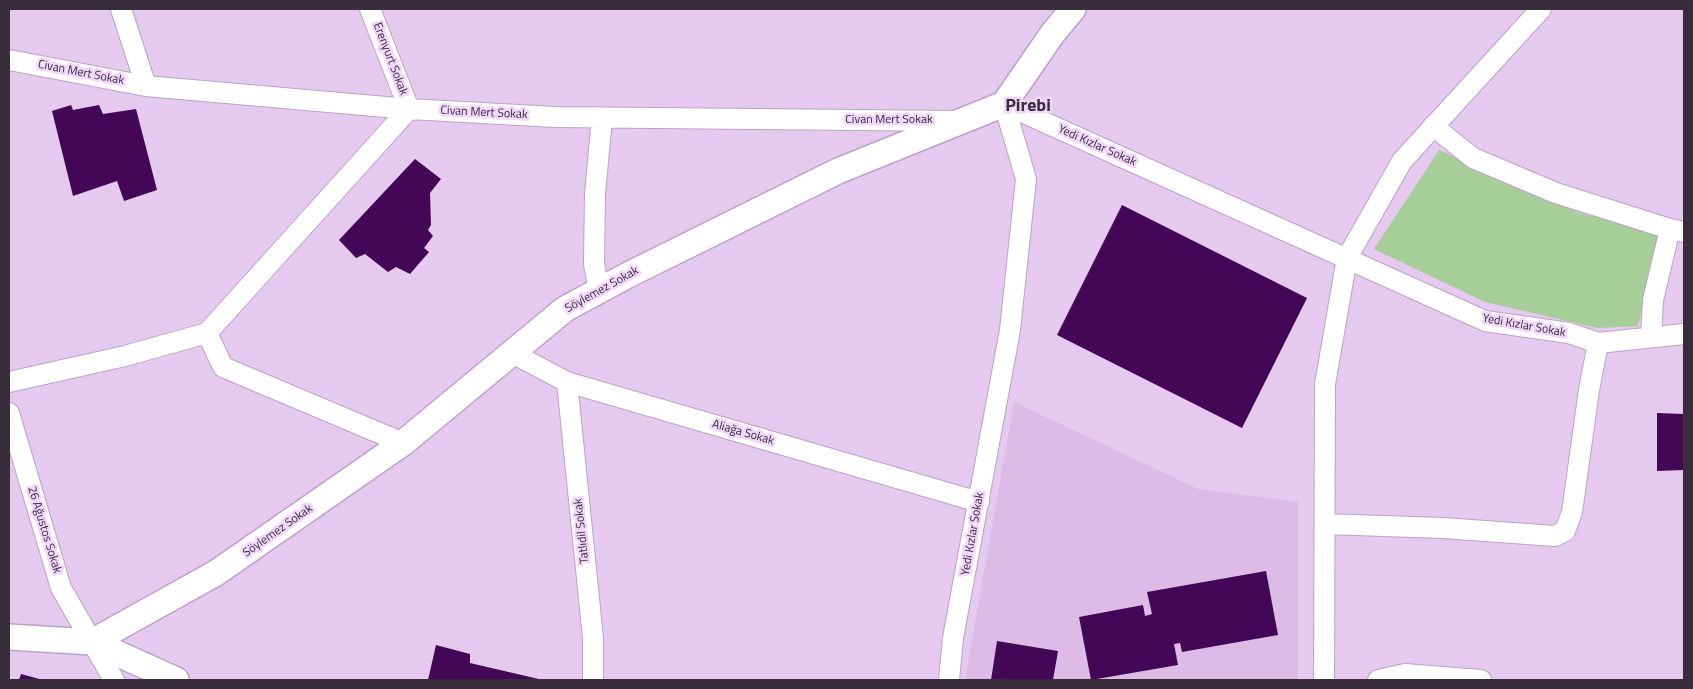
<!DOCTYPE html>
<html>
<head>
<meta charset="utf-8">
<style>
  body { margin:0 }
  #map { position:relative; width:1693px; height:689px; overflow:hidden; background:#e5c9ef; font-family:"Titillium Web",sans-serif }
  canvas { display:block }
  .frame { position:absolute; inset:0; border:10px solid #372d3b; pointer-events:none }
</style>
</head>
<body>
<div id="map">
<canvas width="1693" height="689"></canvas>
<div class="frame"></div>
</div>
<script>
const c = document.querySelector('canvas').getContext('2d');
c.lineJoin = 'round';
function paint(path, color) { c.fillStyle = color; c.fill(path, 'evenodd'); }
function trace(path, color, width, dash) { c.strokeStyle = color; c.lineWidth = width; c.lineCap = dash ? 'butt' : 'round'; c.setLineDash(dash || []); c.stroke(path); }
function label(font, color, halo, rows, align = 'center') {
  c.font = font + ' "Titillium Web",sans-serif'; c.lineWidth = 5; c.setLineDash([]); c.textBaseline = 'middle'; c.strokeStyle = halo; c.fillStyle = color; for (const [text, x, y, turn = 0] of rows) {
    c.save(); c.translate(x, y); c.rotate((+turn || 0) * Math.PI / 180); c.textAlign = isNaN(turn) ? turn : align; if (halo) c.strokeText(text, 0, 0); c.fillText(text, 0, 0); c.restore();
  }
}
const built = new Path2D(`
  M1014,402L1198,489L1298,502V680H965Z`);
const green = new Path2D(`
  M1439,150L1577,212L1660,234L1638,326L1598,328L1485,302L1374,249Z`);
const building = new Path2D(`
  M71,105L73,110L99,105L103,114L136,109L157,190L124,201L117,181L73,196L52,111Z
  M415,159L441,179L430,193L431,225L428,230L433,236L424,248L429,252L410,274L396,267L388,272L365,254L356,258L339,240Z
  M1122,205L1307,298L1242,428L1057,335Z
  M1657,413L1684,414V470L1657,471Z
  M1266,571L1278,635L1182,652L1180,643L1174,644L1178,665L1091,680L1079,617L1143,605L1145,616L1152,614L1147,592Z
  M997,641L1058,651L1053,680H991Z
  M436,645L470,654V663L543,680H428Z
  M21,674L43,680H19Z`);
const minor = new Path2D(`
  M121,9L146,86
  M9,60L146,86L409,109L555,117L955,121
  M1433,126L1473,158L1556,193L1670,229L1684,232
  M599,290L594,264L595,194L602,118
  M207,333L223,367L403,443
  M1651,336L1653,300L1670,229
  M512,353L567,382L979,502
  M9,382L125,356L207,333L409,109L370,9
  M567,382L593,638V680
  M9,413L61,588L114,680
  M1325,524L1443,528L1555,536L1565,531L1572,512L1589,390L1598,343
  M949,680L953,638L1010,330L1026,179L1004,104L1485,321L1569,333L1598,343L1684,334
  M1324,680L1325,384L1347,258L1402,161L1541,9
  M1378,680L1405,674L1481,680`);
const tertiary = new Path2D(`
  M9,637L92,642L176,680
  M92,642L216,573L403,443L565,309L628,275L838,171L1004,104L1053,33L1073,9`);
const streetNames = [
  ["Erenyurt Sokak",390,59,69],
  ["Civan Mert Sokak",81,73,11],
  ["Civan Mert Sokak",484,113,3],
  ["Civan Mert Sokak",889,120],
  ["Yedi Kızlar Sokak",1097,146,24],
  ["Söylemez Sokak",602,290,-29],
  ["Yedi Kızlar Sokak",1524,326,10],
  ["Aliağa Sokak",743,433,16],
  ["26 Ağustos Sokak",44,530,73],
  ["Söylemez Sokak",278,531,-35],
  ["Tatlıdil Sokak",582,531,-96],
  ["Yedi Kızlar Sokak",973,534,-80]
];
const districtNames = [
  ["Pirebi",1028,107]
];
paint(built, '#dcbce6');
paint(green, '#a7cd98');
paint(building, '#440656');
trace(minor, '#bca2c6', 22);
trace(tertiary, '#bca2c6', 28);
trace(minor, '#fff', 20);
trace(tertiary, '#fff', 25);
label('12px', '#372d3b', '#f2d6fc', streetNames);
label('bold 18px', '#372d3b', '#f2d6fc', districtNames);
</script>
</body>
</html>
